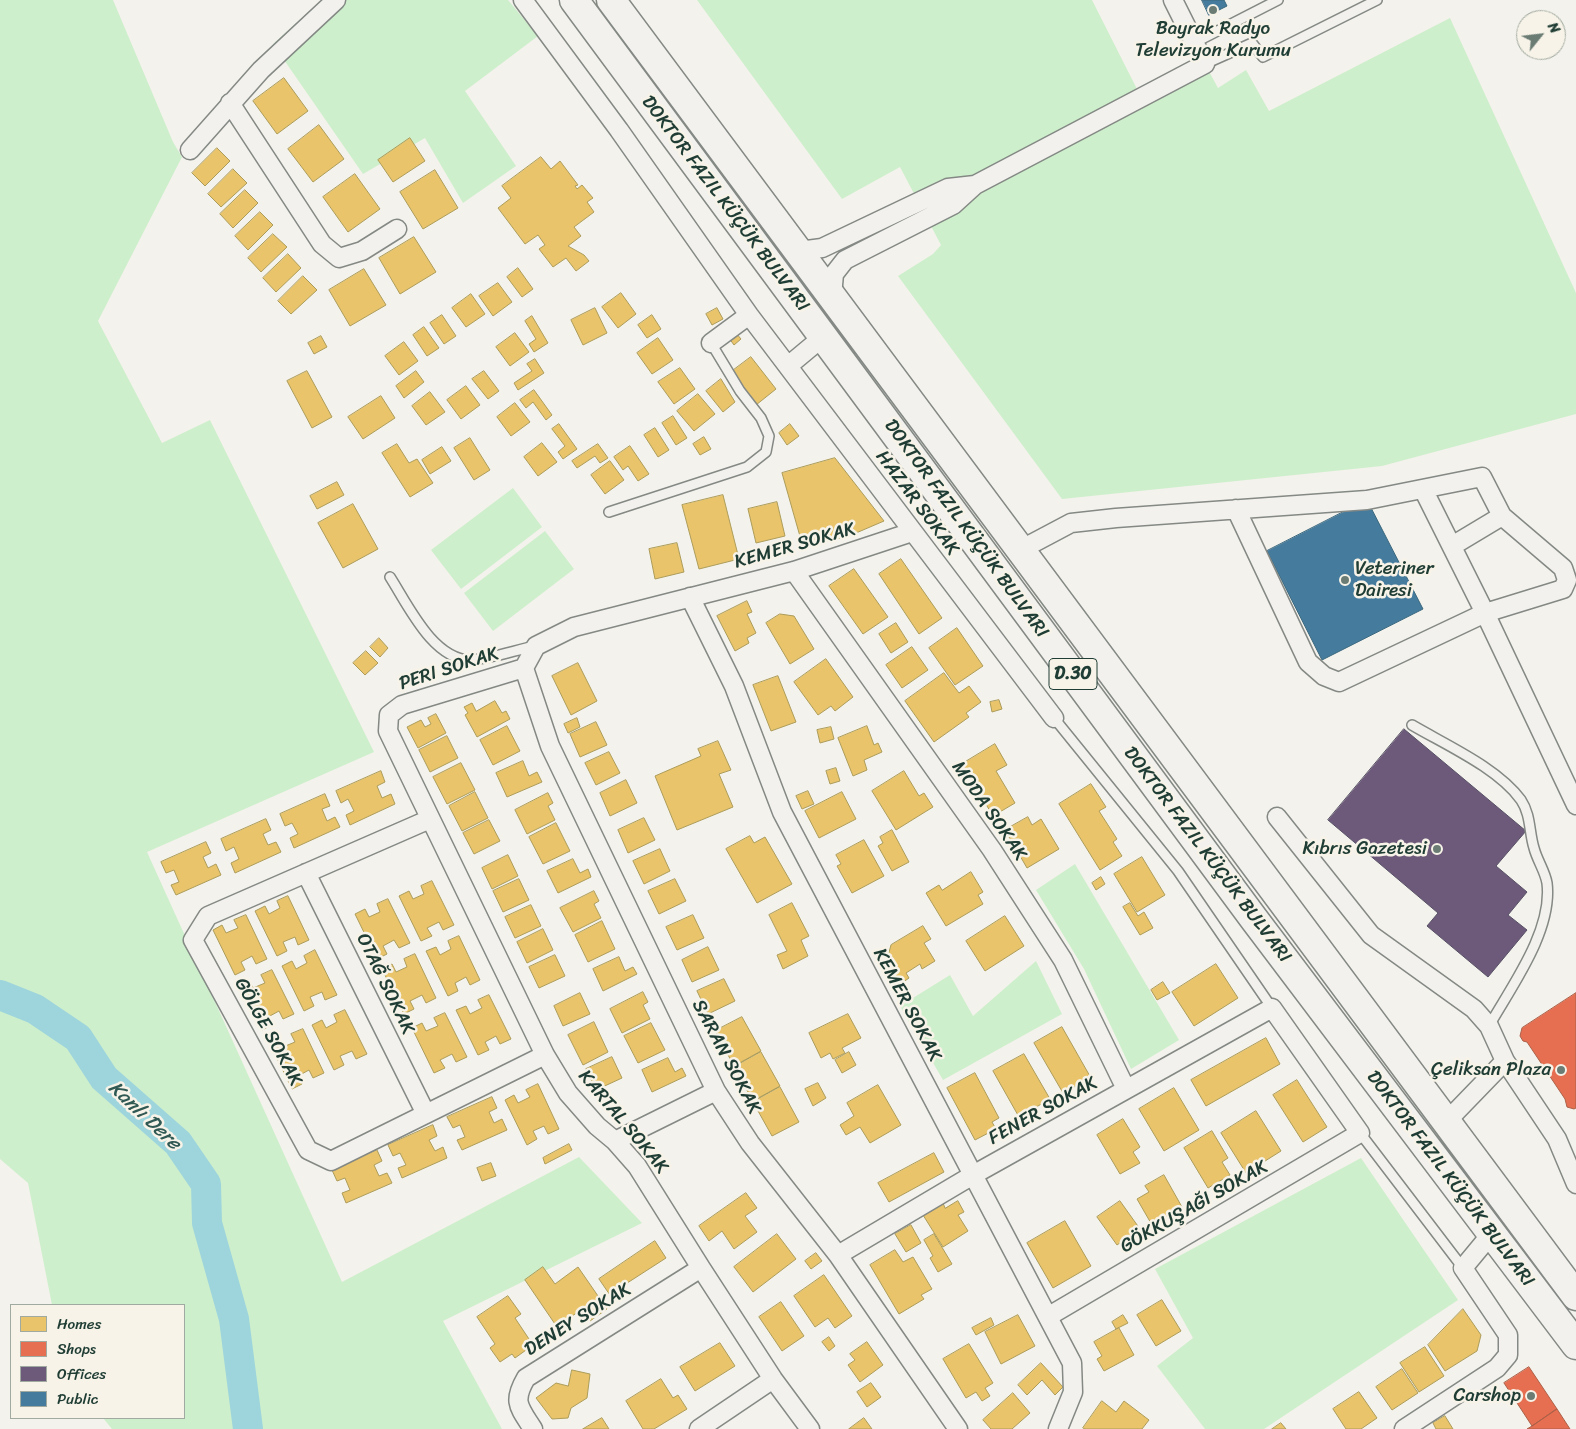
<!DOCTYPE html>
<html>
<head>
<meta charset="utf-8">
<style>
  body { margin:0 }
  #map { position:relative; width:1576px; height:1429px; overflow:hidden; background:#f4f2ec; font-family:Sriracha,sans-serif }
  canvas { display:block }
  .legend { position:absolute; left:10px; top:1304px; width:175px; height:115px; box-sizing:border-box; background:#f7f3e8; border:1px solid #a1aaa0; margin:0; padding:6px 9px; list-style:none; font-size:15px; color:#1f3d34 }
  .legend li { display:flex; align-items:center; gap:10px; height:25px }
  .legend b { width:25px; border:1px solid #a1aaa0 }
  .north { position:absolute; left:1516px; top:10px; width:50px; height:50px; box-sizing:border-box; background:#f7f3e8; border:1px solid #a1aaa0; border-radius:50%; rotate:61deg; font-size:14px; font-weight:700; line-height:20px; text-align:center; color:#1f3d34 }
  .north::after { content:''; display:block; margin:auto; width:18px; height:22px; background:#6a7c74; clip-path:polygon(50% 0,100% 100%,50% 72%,0 100%) }
</style>
</head>
<body>
<div id="map">
<canvas width="1576" height="1429"></canvas>
<ul class="legend">
<li><b style="height:14px;background:#e9c46a"></b>Homes</li>
<li><b style="height:14px;background:#e76f51"></b>Shops</li>
<li><b style="height:14px;background:#6d597a"></b>Offices</li>
<li><b style="height:14px;background:#457b9d"></b>Public</li>
</ul>
<div class="north">N</div>
</div>
<script>
const c = document.querySelector('canvas').getContext('2d');
c.lineJoin = 'round';
function paint(path, color) { c.fillStyle = color; c.fill(path, 'evenodd'); }
function trace(path, color, width, dash) { c.strokeStyle = color; c.lineWidth = width; c.lineCap = dash ? 'butt' : 'round'; c.setLineDash(dash || []); c.stroke(path); }
function label(font, color, halo, rows, align = 'center') {
  c.font = font + ' Sriracha,sans-serif'; c.lineWidth = 5; c.setLineDash([]); c.textBaseline = 'middle'; c.strokeStyle = halo; c.fillStyle = color; for (const [text, x, y, turn = 0] of rows) {
    c.save(); c.translate(x, y); c.rotate((+turn || 0) * Math.PI / 180); c.textAlign = isNaN(turn) ? turn : align; if (halo) c.strokeText(text, 0, 0); c.fillText(text, 0, 0); c.restore();
  }
}
const green = new Path2D(`
  M0,0H113L173,142L182,157L98,321L162,443L210,420L374,752L147,852L342,1282L579,1157L642,1223L443,1321L502,1429H112L103,1418H184V1305H52L28,1183L0,1159Z
  M322,0H508L538,36L465,91L516,166L463,203L425,138L363,174L273,44Z
  M697,0H1092L1141,97L1205,64L1218,88L1246,70L1269,111L1450,18L1576,293V414L1382,466L1062,499L898,276L933,254L941,245L900,167L842,199Z
  M513,488L542,527L461,589L431,550Z
  M545,531L574,569L493,631L464,593Z
  M1075,864L1179,1040L1131,1069L1084,969L1036,890Z
  M1036,961L1062,1014L943,1080L900,1006L950,975L973,1016Z
  M1361,1158L1458,1300L1264,1429H1205L1157,1366L1193,1338L1155,1269Z`);
const homes = new Path2D(`
  M284,78L308,111L277,134L253,101Z
  M319,125L344,159L313,182L288,149Z
  M410,138L425,161L393,182L378,160Z
  M217,148L230,161L205,186L192,173Z
  M541,157L551,169L560,161L578,185L575,186L577,189L582,185L593,198L587,202L594,212L574,227L581,236L568,246L584,255L589,261L576,271L566,258L553,267L539,249L545,245L538,235L525,244L498,208L511,198L502,186Z
  M233,169L247,183L221,207L208,194Z
  M435,170L458,208L423,229L400,192Z
  M355,174L380,209L348,232L323,197Z
  M245,190L258,203L233,228L220,214Z
  M260,212L273,225L248,250L235,236Z
  M273,234L287,247L261,272L248,258Z
  M414,237L436,272L400,294L379,258Z
  M288,254L301,268L276,292L263,278Z
  M518,268L533,289L522,297L507,277Z
  M364,269L386,305L350,326L329,290Z
  M303,276L317,290L291,314L278,301Z
  M498,283L512,302L493,316L479,296Z
  M621,293L636,314L618,328L602,307Z
  M471,294L485,314L466,327L452,308Z
  M595,308L607,333L583,345L571,320Z
  M717,308L723,319L712,325L706,314Z
  M442,315L456,336L444,344L430,323Z
  M652,315L661,329L647,338L638,325Z
  M532,316L548,343L534,352L529,344L536,339L525,321Z
  M424,327L439,348L427,356L413,335Z
  M515,333L529,352L510,366L496,347Z
  M736,333L741,339L734,345L729,338Z
  M321,336L327,347L314,354L308,343Z
  M658,338L673,360L652,374L637,353Z
  M404,342L418,361L399,375L385,356Z
  M751,357L776,389L756,405L731,372Z
  M535,359L544,373L518,390L514,383L532,371L527,364Z
  M680,368L695,389L674,404L658,382Z
  M307,371L332,417L312,428L287,381Z
  M416,371L424,382L404,398L396,386Z
  M484,371L499,391L488,399L472,379Z
  M721,379L735,402L723,412L706,391Z
  M466,386L480,405L461,419L447,400Z
  M534,390L552,415L546,420L533,402L526,408L520,400Z
  M430,392L445,412L426,425L412,406Z
  M698,394L715,414L694,431L677,411Z
  M381,396L395,418L363,439L348,417Z
  M515,403L530,422L511,436L497,417Z
  M673,416L687,438L676,445L662,423Z
  M559,424L577,449L563,459L558,452L565,446L552,429Z
  M790,424L799,436L787,445L779,433Z
  M655,428L669,450L658,457L644,435Z
  M704,437L711,449L700,455L693,444Z
  M470,438L490,470L474,480L454,448Z
  M542,443L557,462L538,476L524,457Z
  M397,444L409,463L417,459L433,483L410,497L382,453Z
  M598,444L608,458L600,463L595,456L577,468L572,461Z
  M630,446L649,474L638,481L628,466L623,470L614,457Z
  M442,447L451,461L430,474L422,460Z
  M835,458L884,521L849,536L803,547L782,473Z
  M610,461L624,480L605,494L591,475Z
  M337,482L344,495L317,509L310,496Z
  M723,495L739,559L699,569L682,505Z
  M777,502L785,536L756,543L748,509Z
  M353,504L378,549L343,568L318,523Z
  M677,543L684,572L655,579L649,549Z
  M901,559L942,618L919,634L879,574Z
  M854,569L888,617L863,634L829,586Z
  M747,601L752,612L747,614L756,633L747,638L749,643L735,651L717,616Z
  M780,614L794,616L814,649L790,664L766,623Z
  M896,623L908,642L891,653L879,634Z
  M957,628L983,666L955,685L929,648Z
  M379,638L388,648L380,657L370,647Z
  M912,647L928,670L902,688L886,665Z
  M366,651L378,663L365,675L353,663Z
  M826,659L853,697L835,711L831,706L818,715L794,682Z
  M578,663L597,701L571,715L552,676Z
  M944,673L959,693L969,686L981,702L966,713L969,717L934,742L905,701Z
  M778,676L796,722L771,731L753,685Z
  M999,700L1002,709L992,712L990,702Z
  M495,701L502,713L506,711L510,719L477,737L465,715L468,713L464,707L472,703L476,711Z
  M436,714L446,733L418,748L407,727L421,720L425,727L431,724L428,718Z
  M577,718L580,727L568,733L564,724Z
  M596,722L607,745L580,757L570,734Z
  M507,726L520,751L493,765L480,740Z
  M867,726L874,745L878,743L882,752L864,760L867,770L853,776L838,738Z
  M831,727L834,739L820,743L817,730Z
  M447,736L458,758L430,772L419,750Z
  M718,741L731,770L719,774L733,807L677,830L655,776L701,756L698,749Z
  M995,744L1007,765L996,771L1015,803L993,816L962,764Z
  M609,752L620,773L596,785L585,763Z
  M523,761L529,776L537,772L542,782L507,797L496,773Z
  M461,763L475,790L447,804L433,777Z
  M836,768L840,781L830,784L826,771Z
  M381,771L385,782L377,786L382,798L391,794L395,804L350,825L346,815L354,811L348,799L341,803L336,791Z
  M904,771L919,796L924,793L933,807L896,830L872,791Z
  M626,780L637,803L610,816L600,793Z
  M1091,784L1106,807L1099,811L1117,839L1113,842L1122,856L1100,870L1059,804Z
  M808,791L814,804L802,809L796,796Z
  M475,792L488,818L462,831L449,806Z
  M842,792L856,819L819,838L805,811Z
  M548,793L553,803L548,806L555,820L527,834L515,810Z
  M325,794L330,806L322,809L327,821L335,817L340,827L294,848L290,838L298,834L292,823L285,826L280,814Z
  M1028,817L1032,825L1041,819L1059,849L1027,868L1005,830Z
  M644,818L655,840L628,853L618,830Z
  M266,819L271,830L263,834L268,845L276,842L281,852L235,873L231,863L239,859L234,847L226,851L221,839Z
  M489,820L500,841L474,854L463,833Z
  M556,823L570,851L543,864L529,837Z
  M892,830L909,862L892,871L878,846L883,843L880,837Z
  M750,836L754,843L765,837L792,884L757,903L726,849Z
  M864,840L884,876L852,893L837,866L841,864L836,855Z
  M206,842L211,853L203,857L208,868L216,864L221,875L176,895L171,885L179,882L174,870L166,873L161,862Z
  M660,849L670,871L644,884L633,861Z
  M508,855L518,876L492,889L482,868Z
  M1142,857L1165,895L1137,912L1114,874Z
  M573,859L580,873L588,869L591,877L558,893L547,871Z
  M971,872L983,892L978,895L983,904L946,926L926,893L939,885L942,890Z
  M1101,877L1105,884L1096,890L1092,883Z
  M519,879L529,900L503,912L493,891Z
  M675,879L686,901L659,914L648,891Z
  M432,881L454,925L443,930L439,922L427,928L432,936L421,941L399,896L409,891L413,899L424,894L421,886Z
  M594,891L599,901L594,904L601,918L573,932L560,908Z
  M288,896L309,940L298,945L295,937L283,942L287,951L277,956L255,911L265,906L269,914L280,908L277,901Z
  M388,899L410,943L399,948L394,940L383,946L387,954L377,959L355,914L365,909L369,917L380,912L377,904Z
  M792,903L809,936L801,940L808,956L783,969L777,955L787,951L769,915Z
  M1130,903L1138,916L1144,912L1153,928L1140,935L1123,907Z
  M531,905L541,926L515,938L505,917Z
  M246,915L267,959L256,964L252,956L241,962L245,970L235,975L213,930L222,925L226,933L238,928L234,920Z
  M693,915L704,938L677,950L666,927Z
  M1005,916L1024,946L985,971L966,941Z
  M602,921L615,949L588,962L575,935Z
  M923,926L931,939L924,943L935,961L922,969L920,964L906,973L909,978L899,985L886,963L891,945Z
  M543,929L553,950L527,963L517,942Z
  M459,936L480,980L470,985L466,977L455,983L458,991L448,996L426,951L436,947L440,955L451,949L448,941Z
  M708,947L719,970L692,982L682,960Z
  M315,950L337,995L325,1000L322,992L310,997L314,1006L304,1011L282,966L292,961L296,969L307,963L304,956Z
  M415,954L436,998L426,1003L422,995L410,1001L414,1009L404,1014L382,969L392,964L396,972L407,967L404,959Z
  M555,955L565,976L539,988L529,967Z
  M619,957L625,971L633,967L637,974L603,991L593,969Z
  M1216,964L1238,998L1194,1026L1172,992Z
  M272,970L294,1014L283,1019L279,1011L268,1017L272,1025L262,1030L240,985L249,980L253,988L265,983L261,975Z
  M724,979L735,1001L708,1014L697,991Z
  M1163,982L1170,993L1157,1000L1151,990Z
  M643,992L648,1002L643,1005L650,1019L622,1033L610,1009Z
  M580,993L590,1014L563,1026L554,1006Z
  M489,995L511,1039L500,1044L496,1036L485,1042L489,1050L478,1055L456,1010L466,1006L470,1014L482,1008L478,1000Z
  M345,1010L367,1054L356,1059L352,1051L340,1056L344,1065L334,1070L312,1025L322,1020L326,1028L337,1022L334,1015Z
  M445,1013L467,1057L456,1062L452,1054L440,1060L445,1068L434,1073L412,1028L422,1023L426,1031L438,1026L434,1018Z
  M848,1014L861,1038L842,1048L845,1053L833,1059L830,1053L821,1058L809,1033Z
  M742,1017L761,1051L734,1066L715,1031Z
  M594,1022L608,1052L583,1065L568,1035Z
  M651,1023L665,1050L638,1063L624,1036Z
  M1062,1027L1091,1078L1063,1093L1034,1043Z
  M303,1029L324,1073L313,1078L309,1070L298,1076L302,1084L292,1089L270,1044L279,1039L283,1047L295,1042L291,1034Z
  M1266,1038L1280,1064L1206,1106L1191,1080Z
  M761,1052L780,1086L753,1101L734,1067Z
  M849,1052L856,1065L842,1073L835,1060Z
  M1024,1054L1050,1099L1019,1117L993,1071Z
  M612,1057L622,1078L596,1090L586,1069Z
  M668,1058L675,1072L682,1068L686,1076L652,1092L642,1070Z
  M975,1073L999,1118L992,1122L996,1129L975,1140L947,1088Z
  M1297,1080L1327,1127L1303,1142L1273,1095Z
  M818,1083L826,1098L813,1106L805,1089Z
  M538,1084L559,1129L548,1134L544,1126L533,1131L537,1139L527,1145L505,1100L514,1095L518,1103L530,1097L526,1090Z
  M878,1085L901,1125L870,1143L860,1127L846,1135L840,1125L854,1116L847,1103Z
  M780,1087L799,1122L772,1136L753,1102Z
  M1174,1088L1199,1130L1164,1151L1139,1109Z
  M492,1097L497,1108L489,1112L494,1123L502,1119L507,1130L462,1150L457,1140L465,1137L460,1125L453,1128L447,1117Z
  M1256,1111L1281,1151L1246,1173L1221,1133Z
  M1123,1119L1140,1147L1133,1152L1140,1163L1120,1174L1097,1135Z
  M433,1125L437,1136L429,1140L435,1151L443,1147L447,1158L402,1178L398,1168L406,1165L400,1153L393,1156L388,1145Z
  M1212,1131L1228,1158L1222,1162L1230,1175L1208,1188L1184,1148Z
  M569,1144L572,1150L545,1164L543,1158Z
  M377,1150L382,1161L374,1165L379,1176L387,1173L392,1183L346,1203L342,1193L350,1190L345,1178L337,1181L332,1170Z
  M934,1153L944,1172L889,1202L878,1183Z
  M491,1163L496,1176L482,1181L477,1168Z
  M1164,1175L1182,1207L1152,1225L1137,1199L1149,1192L1145,1186Z
  M746,1193L757,1208L745,1216L757,1232L734,1249L722,1231L709,1241L699,1226Z
  M958,1201L964,1212L958,1215L968,1231L943,1247L923,1215L943,1203L945,1208Z
  M1120,1201L1140,1229L1117,1245L1097,1217Z
  M1065,1221L1091,1266L1053,1288L1027,1243Z
  M911,1225L921,1243L906,1252L895,1234Z
  M777,1234L796,1259L753,1292L734,1267Z
  M934,1234L952,1264L938,1272L930,1258L933,1256L924,1240Z
  M655,1241L666,1258L621,1287L625,1294L614,1301L599,1279Z
  M895,1250L903,1262L913,1257L932,1289L921,1295L924,1299L899,1314L870,1265Z
  M816,1253L822,1261L811,1269L805,1261Z
  M543,1267L555,1284L578,1267L607,1309L590,1321L582,1309L557,1327L525,1280Z
  M824,1275L852,1316L835,1328L828,1318L815,1327L794,1296Z
  M508,1296L521,1314L515,1318L533,1345L515,1358L512,1354L500,1362L490,1348L495,1344L477,1317Z
  M1162,1300L1181,1331L1156,1346L1137,1315Z
  M781,1302L804,1336L782,1351L759,1317Z
  M1463,1309L1481,1335L1477,1351L1445,1371L1428,1345Z
  M1018,1315L1035,1346L1001,1364L985,1332Z
  M1123,1315L1128,1323L1116,1329L1112,1322Z
  M991,1318L994,1325L976,1335L972,1328Z
  M1119,1328L1134,1355L1104,1371L1097,1359L1102,1356L1094,1342Z
  M829,1337L835,1346L829,1351L822,1342Z
  M867,1342L883,1365L860,1382L848,1365L855,1360L850,1354Z
  M720,1343L735,1366L695,1391L680,1367Z
  M969,1344L993,1383L985,1388L990,1396L982,1401L976,1392L966,1398L943,1359Z
  M1425,1347L1444,1376L1419,1392L1400,1363Z
  M1041,1363L1063,1387L1055,1395L1042,1380L1027,1395L1018,1385Z
  M1402,1369L1418,1393L1392,1410L1376,1387Z
  M572,1370L590,1374L587,1398L571,1408L568,1418L552,1419L536,1398L556,1383L568,1386Z
  M661,1379L673,1398L678,1395L687,1409L654,1429H643L626,1401Z
  M871,1383L881,1397L867,1407L857,1392Z
  M1359,1392L1377,1418L1361,1429H1346L1333,1409Z
  M1013,1393L1030,1413L1012,1429H991L983,1420Z
  M1102,1401L1116,1412L1124,1401L1149,1420L1142,1429H1085L1083,1428Z
  M1445,1416L1453,1429H1436L1433,1423Z
  M602,1418L609,1429H583Z
  M864,1418L872,1429H849Z
  M1281,1423L1286,1429H1272Z`);
const shops = new Path2D(`
  M1576,993V1108L1574,1109L1567,1107L1565,1099L1527,1042L1523,1041L1520,1036L1522,1028Z
  M1529,1367L1557,1409L1532,1426L1504,1383Z
  M1557,1409L1570,1429H1527L1532,1426Z`);
const offices = new Path2D(`
  M1404,729L1526,831L1496,866L1527,892L1508,915L1527,930L1488,977L1427,926L1438,913L1328,820Z`);
const public = new Path2D(`
  M1202,0H1224L1227,6L1209,15Z
  M1367,500L1423,609L1322,660L1267,551Z`);
const river = new Path2D(`
  M0,995L35,1009L78,1038L104,1078L178,1143L206,1184L207,1223L234,1319L248,1429`);
const service = new Path2D(`
  M1194,43L1278,0
  M1205,64L1252,43L1263,57L1377,0
  M609,512L747,467L766,452L769,436L761,418L740,391L711,343
  M390,577C408,605 433,660 471,660C490,659 516,650 535,646
  M1054,718L1178,871L1272,1008
  M1412,725C1446,745 1498,768 1521,800C1531,815 1529,832 1534,848C1537,860 1545,871 1547,883C1553,931 1511,987 1489,1026
  M1360,1133L1463,1268`);
const minor = new Path2D(`
  M523,0L619,130L749,315L1054,718
  M230,103L322,244L339,258L362,251L397,229
  M190,150L261,70L336,0
  M799,251L822,248L948,188L975,185
  M832,296L834,274L845,260L953,205L975,185L1205,64L1173,0
  M711,343L749,315
  M788,366L824,336
  M1423,489L1485,613L1576,805
  M1452,546L1502,516
  M1020,550L1071,523L1116,518L1367,500L1482,477L1502,516L1563,568L1567,580L1563,589L1485,613L1339,682L1324,676L1308,662L1236,509
  M794,571L992,850L1063,960L1126,1089
  M690,597L734,686L782,812L1072,1363L1073,1392L1058,1429
  M524,668L402,705L389,715L388,731L545,1055L568,1093L597,1126L615,1141L637,1166L701,1268L773,1379L810,1429
  M524,668L550,746L716,1091L750,1143L838,1255L958,1429
  M524,668L536,646L574,627L794,571L912,532
  M1277,817L1371,935L1474,1009L1489,1026L1505,1061L1557,1139L1576,1184
  M430,819L208,916L193,940L308,1150L331,1161L545,1055
  M306,873L426,1114
  M1445,1123L1505,1061
  M615,1141L716,1091
  M838,1255L973,1175L1272,1008L1360,1133L1049,1316
  M533,1429C519,1407 512,1402 526,1378L701,1268
  M699,1429L773,1379
  M1404,1429L1497,1368L1508,1355V1335L1463,1268L1492,1233`);
const trunk = new Path2D(`
  M574,0L1254,919L1576,1345
  M611,0L1576,1296`);
const markers = [
  [1213,10,5,"#6a7c74"],
  [1345,580,5,"#6a7c74"],
  [1437,849,5,"#6a7c74"],
  [1561,1070,5,"#6a7c74"],
  [1531,1396,5,"#6a7c74"]
];
const shields = [
  [1073,674,48]
];
const shieldNames = [
  ["D.30",1073,674]
];
const poiNames = [
  ["Bayrak Radyo",1213,29,"center"],
  ["Televizyon Kurumu",1213,51,"center"],
  ["Veteriner",1355,569,"left"],
  ["Dairesi",1355,591,"left"],
  ["Kıbrıs Gazetesi",1427,849],
  ["Çeliksan Plaza",1551,1070],
  ["Carshop",1521,1396]
];
const streetNames = [
  ["DOKTOR FAZIL KÜÇÜK BULVARI",725,204,53],
  ["HAZAR SOKAK",917,503,53],
  ["DOKTOR FAZIL KÜÇÜK BULVARI",966,529,54],
  ["KEMER SOKAK",795,546,-16],
  ["PERI SOKAK",449,669,-18],
  ["MODA SOKAK",989,811,55],
  ["DOKTOR FAZIL KÜÇÜK BULVARI",1207,855,53],
  ["OTAĞ SOKAK",385,984,64],
  ["KEMER SOKAK",907,1005,62],
  ["GÖLGE SOKAK",268,1032,61],
  ["SARAN SOKAK",726,1057,62],
  ["FENER SOKAK",1043,1111,-29],
  ["KARTAL SOKAK",623,1122,50],
  ["DOKTOR FAZIL KÜÇÜK BULVARI",1450,1179,53],
  ["GÖKKUŞAĞI SOKAK",1194,1207,-30],
  ["DENEY SOKAK",578,1320,-32]
];
const waterNames = [
  ["Kanlı Dere",144,1116,43]
];
paint(green, '#ceefcc');
paint(homes, '#e9c46a');
trace(homes, '#ac9c5a', 1);
paint(shops, '#e76f51');
trace(shops, '#ab6048', 1);
paint(offices, '#6d597a');
trace(offices, '#565165', 1);
paint(public, '#457b9d');
trace(public, '#3a687e', 1);
trace(river, '#9ed5dc', 30);
trace(service, '#848985', 12);
trace(minor, '#848985', 21);
trace(trunk, '#848985', 31);
trace(service, '#f2f1ed', 9);
trace(minor, '#f2f1ed', 18);
trace(trunk, '#f2f1ed', 28);
for (const [x, y, r, color] of markers) { const dot = new Path2D(); dot.arc(x, y, r, 0, 2 * Math.PI); c.fillStyle = color; c.fill(dot); trace(dot, '#f7f3e8', 2); }
for (const [x, y, w] of shields) { const box = new Path2D(); box.roundRect(x - w / 2, y - 15.5, w, 31, 4); c.fillStyle = '#f7f3e8'; c.fill(box); trace(box, '#1f3d34', 1); }
label('bold 18px', '#1f3d34', null, shieldNames);
label('19px', '#1f3d34', '#f7f3e8', poiNames, 'right');
label('19px', '#1f3d34', '#f7f3e8', streetNames);
label('italic 20px', '#315954', '#f7f3e8', waterNames);
</script>
</body>
</html>
